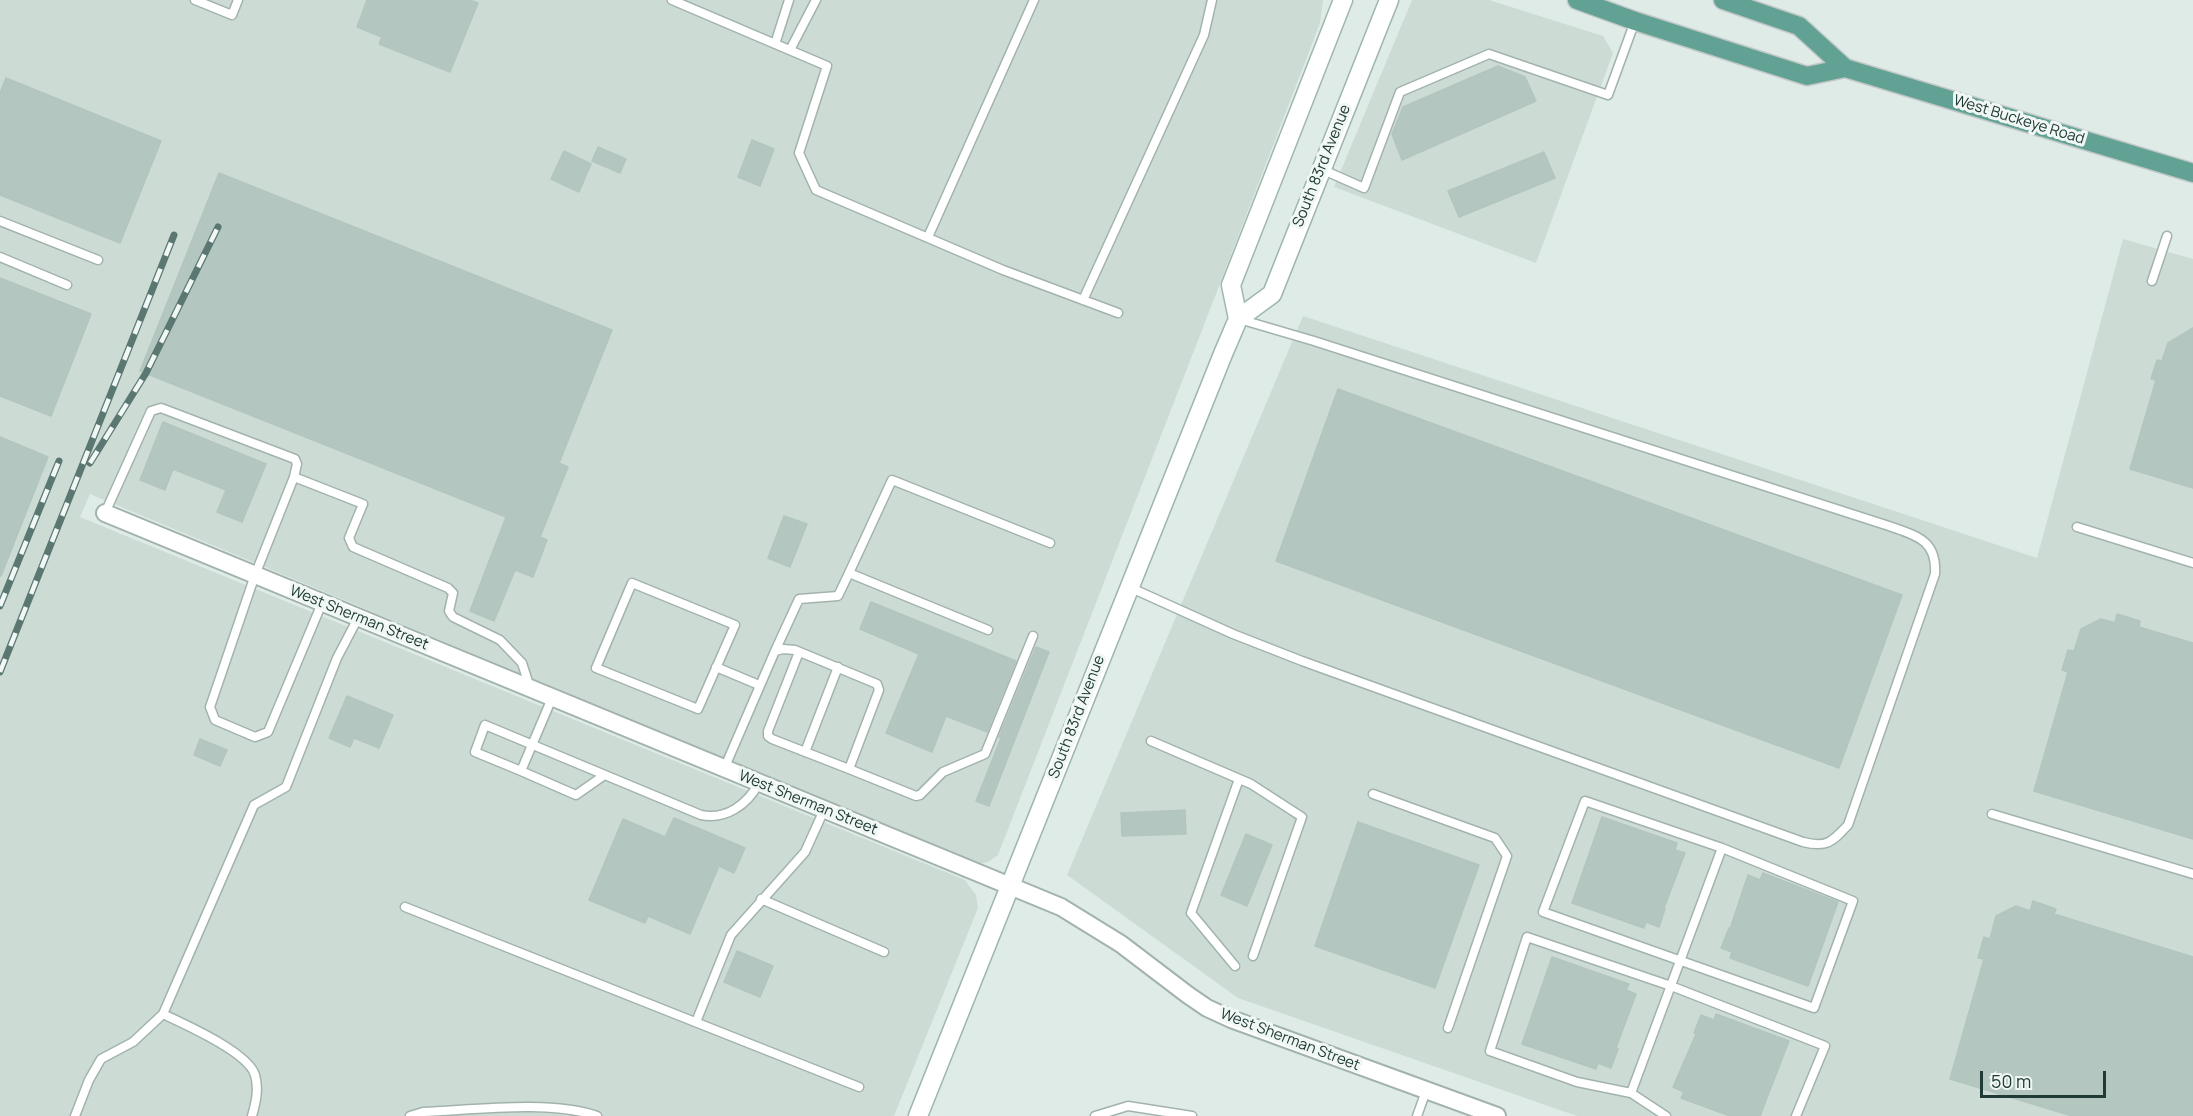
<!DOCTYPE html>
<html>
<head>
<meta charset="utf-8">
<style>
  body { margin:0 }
  #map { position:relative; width:2193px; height:1116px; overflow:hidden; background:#dfebe6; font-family:Manrope,sans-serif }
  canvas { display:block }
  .scale { position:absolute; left:1980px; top:1071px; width:126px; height:27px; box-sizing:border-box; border:3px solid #203b36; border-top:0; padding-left:8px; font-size:18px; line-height:21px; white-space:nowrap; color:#203b36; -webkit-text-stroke:4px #f0f7f4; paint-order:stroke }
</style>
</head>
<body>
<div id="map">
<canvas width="2193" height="1116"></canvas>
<div class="scale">50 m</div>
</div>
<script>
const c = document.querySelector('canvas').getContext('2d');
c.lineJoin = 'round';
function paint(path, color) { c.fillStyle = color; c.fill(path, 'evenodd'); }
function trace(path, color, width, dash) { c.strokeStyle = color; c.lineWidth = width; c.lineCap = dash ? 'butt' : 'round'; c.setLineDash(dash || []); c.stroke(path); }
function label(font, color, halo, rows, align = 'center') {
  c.font = font + ' Manrope,sans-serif'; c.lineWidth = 6; c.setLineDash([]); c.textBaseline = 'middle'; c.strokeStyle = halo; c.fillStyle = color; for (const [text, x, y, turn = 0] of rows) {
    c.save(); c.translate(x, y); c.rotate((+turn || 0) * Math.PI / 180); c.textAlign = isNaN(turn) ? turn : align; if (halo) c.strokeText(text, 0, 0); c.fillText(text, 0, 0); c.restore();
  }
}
const built = new Path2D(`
  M0,0H1323L1320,23L1216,294L998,855L988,862L977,864L90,494L80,517L965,880L976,895L978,908L894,1116H0Z
  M1412,0H1489L1603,36L1613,53L1536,263L1334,187Z
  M2123,239L2193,259V1116H1577L1238,998L1067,875L1303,316L2037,558Z`);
const building = new Path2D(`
  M367,0H469L478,3L450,72L379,44L382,37L357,27Z
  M1498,66L1525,77L1536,101L1402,160L1392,134L1403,107Z
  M6,78L161,141L120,243L0,195V93Z
  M752,140L774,149L760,186L738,177Z
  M598,147L626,159L620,173L592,161Z
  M564,151L591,164L579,192L551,179Z
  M1544,152L1555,178L1459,217L1448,191Z
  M219,173L612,330L559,463L568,467L540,537L547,540L533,577L515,570L494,621L470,611L506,517L140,371Z
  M0,278L91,314L51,416L0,396Z
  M2193,328V488L2130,469L2156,380L2151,379L2157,360L2162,361L2168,343Z
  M1338,389L1902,595L1839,768L1276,561Z
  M163,422L266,464L242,522L217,512L226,490L173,469L165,490L140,480Z
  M0,437L48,457L1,576H0Z
  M784,516L807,524L790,567L768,558Z
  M871,602L1016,661L987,732L946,716L932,752L886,733L919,654L860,629Z
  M2117,614L2140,621L2139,627L2193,643V839L2034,791L2068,672L2062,670L2068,650L2074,651L2081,629L2101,619L2115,623Z
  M1036,647L1049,652L989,806L976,801L1001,738L999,737Z
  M347,696L393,715L379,748L354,738L350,747L329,738Z
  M200,739L227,750L220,766L194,755Z
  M1185,810L1186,834L1122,836L1121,813Z
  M1602,817L1677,843L1675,850L1685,853L1664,908L1665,909L1659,927L1646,922L1644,928L1572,903Z
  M674,818L745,848L734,873L719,866L690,934L648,916L645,923L589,900L623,819L665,837Z
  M1358,822L1479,865L1435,988L1315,946Z
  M1246,834L1272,845L1247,906L1221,895Z
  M1763,873L1838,902L1808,986L1730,958L1732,952L1721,948L1729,928L1730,929L1748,875L1760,880Z
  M2033,901L2056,909L2054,914L2193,957V1116H2072L1950,1079L1984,959L1978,958L1984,937L1990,939L1996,916L2016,906L2030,911Z
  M737,951L773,966L760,997L724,982Z
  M1552,957L1629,984L1626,990L1636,994L1616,1048L1618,1049L1611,1068L1598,1063L1596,1069L1522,1044Z
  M1716,1014L1789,1041L1760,1116H1730L1681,1098L1684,1092L1673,1087L1696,1034L1694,1033L1701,1015L1714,1020Z`);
const lane = new Path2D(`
  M195,0L232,15L238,0
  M672,0L827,66L799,153L816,190L1003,270L1118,313
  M775,44L789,0
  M790,50L816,0
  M1321,169L1364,188L1400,92L1489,54L1608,95L1635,21
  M0,221L98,260
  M928,237L1034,0
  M0,257L67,285
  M2152,281L2167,236
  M1083,300L1204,35L1212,0
  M105,513L151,411L161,408L295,459L297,464L294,477
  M2077,527L2193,563
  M849,573L892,480L1050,543
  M632,583L735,625L698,709L596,668Z
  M1129,587L1233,634L1302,661L1803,842C1827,848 1832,842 1848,825L1935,574C1937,540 1917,536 1889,526L1314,341L1239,319
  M322,603L268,732L255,737L215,720L210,707L255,575L294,477L363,504L349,538L353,547L448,588L453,593L449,611L453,617L500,640L522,663L530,688
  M775,651L799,599L838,596L849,573L988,630
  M799,652L768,731V736L772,739L849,769
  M716,667L759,685
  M552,698L521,771L576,795L603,776
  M1151,741L1251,784L1302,817L1253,956
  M805,752L838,667
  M724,769L775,651L783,649L795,650L877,684L879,690L849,769L916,796L920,795L943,772L985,754L1033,636
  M521,771L475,752L485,725L701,815C726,820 747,805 759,783
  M1373,794L1495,838L1507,856L1448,1028
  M1992,814L2193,874
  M761,899L884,952
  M405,907L859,1087
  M1235,966L1191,913L1239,779
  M163,1014C184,1024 248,1052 255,1075C259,1089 256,1102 252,1116
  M696,1022L731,935L805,852L824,810
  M1631,1093C1661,1011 1692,930 1722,848L1853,901L1814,1008L1543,912L1585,801L1722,848
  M75,1116L89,1080L101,1059L133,1042L163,1014L254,805L286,787L337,658L358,618
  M410,1116L423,1112C474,1110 550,1100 597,1116
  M1095,1116L1128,1106L1192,1116
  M1417,1116L1426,1091
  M1666,1116L1631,1093L1577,1082L1490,1051L1527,937L1671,986L1825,1046L1796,1116`);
const street = new Path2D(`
  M105,513L1061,907L1121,944L1188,995L1207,1008L1231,1019L1497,1116`);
const secondary = new Path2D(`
  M1238,319L1231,285L1343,0
  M918,1116L1223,354L1238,319L1272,294L1389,0`);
const primary = new Path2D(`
  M1577,0L1635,21L1807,76L1845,68
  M1723,0L1799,26L1845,68L2193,173`);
const rail = new Path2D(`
  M90,463L146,373L218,227
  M0,606L59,461
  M0,672L174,235`);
const streetNames = [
  ["West Buckeye Road",2019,120,17],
  ["South 83rd Avenue",1322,166,-68],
  ["West Sherman Street",359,618,22],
  ["South 83rd Avenue",1077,717,-69],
  ["West Sherman Street",808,803,22],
  ["West Sherman Street",1290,1040,21]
];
paint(built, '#cddbd5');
paint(building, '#b4c6c0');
trace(building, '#b2c5be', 1.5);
trace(lane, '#a2b3ae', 11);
trace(street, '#a2b3ae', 20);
trace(secondary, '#9eb7af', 21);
trace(primary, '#c1c8c7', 21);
trace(lane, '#fff', 8);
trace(street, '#fff', 16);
trace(secondary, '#fff', 18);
trace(primary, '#62a295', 18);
trace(rail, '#5a7771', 7);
trace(rail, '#f0f7f4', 4.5, [14]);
label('15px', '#203b36', '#f0f7f4', streetNames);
</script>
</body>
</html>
